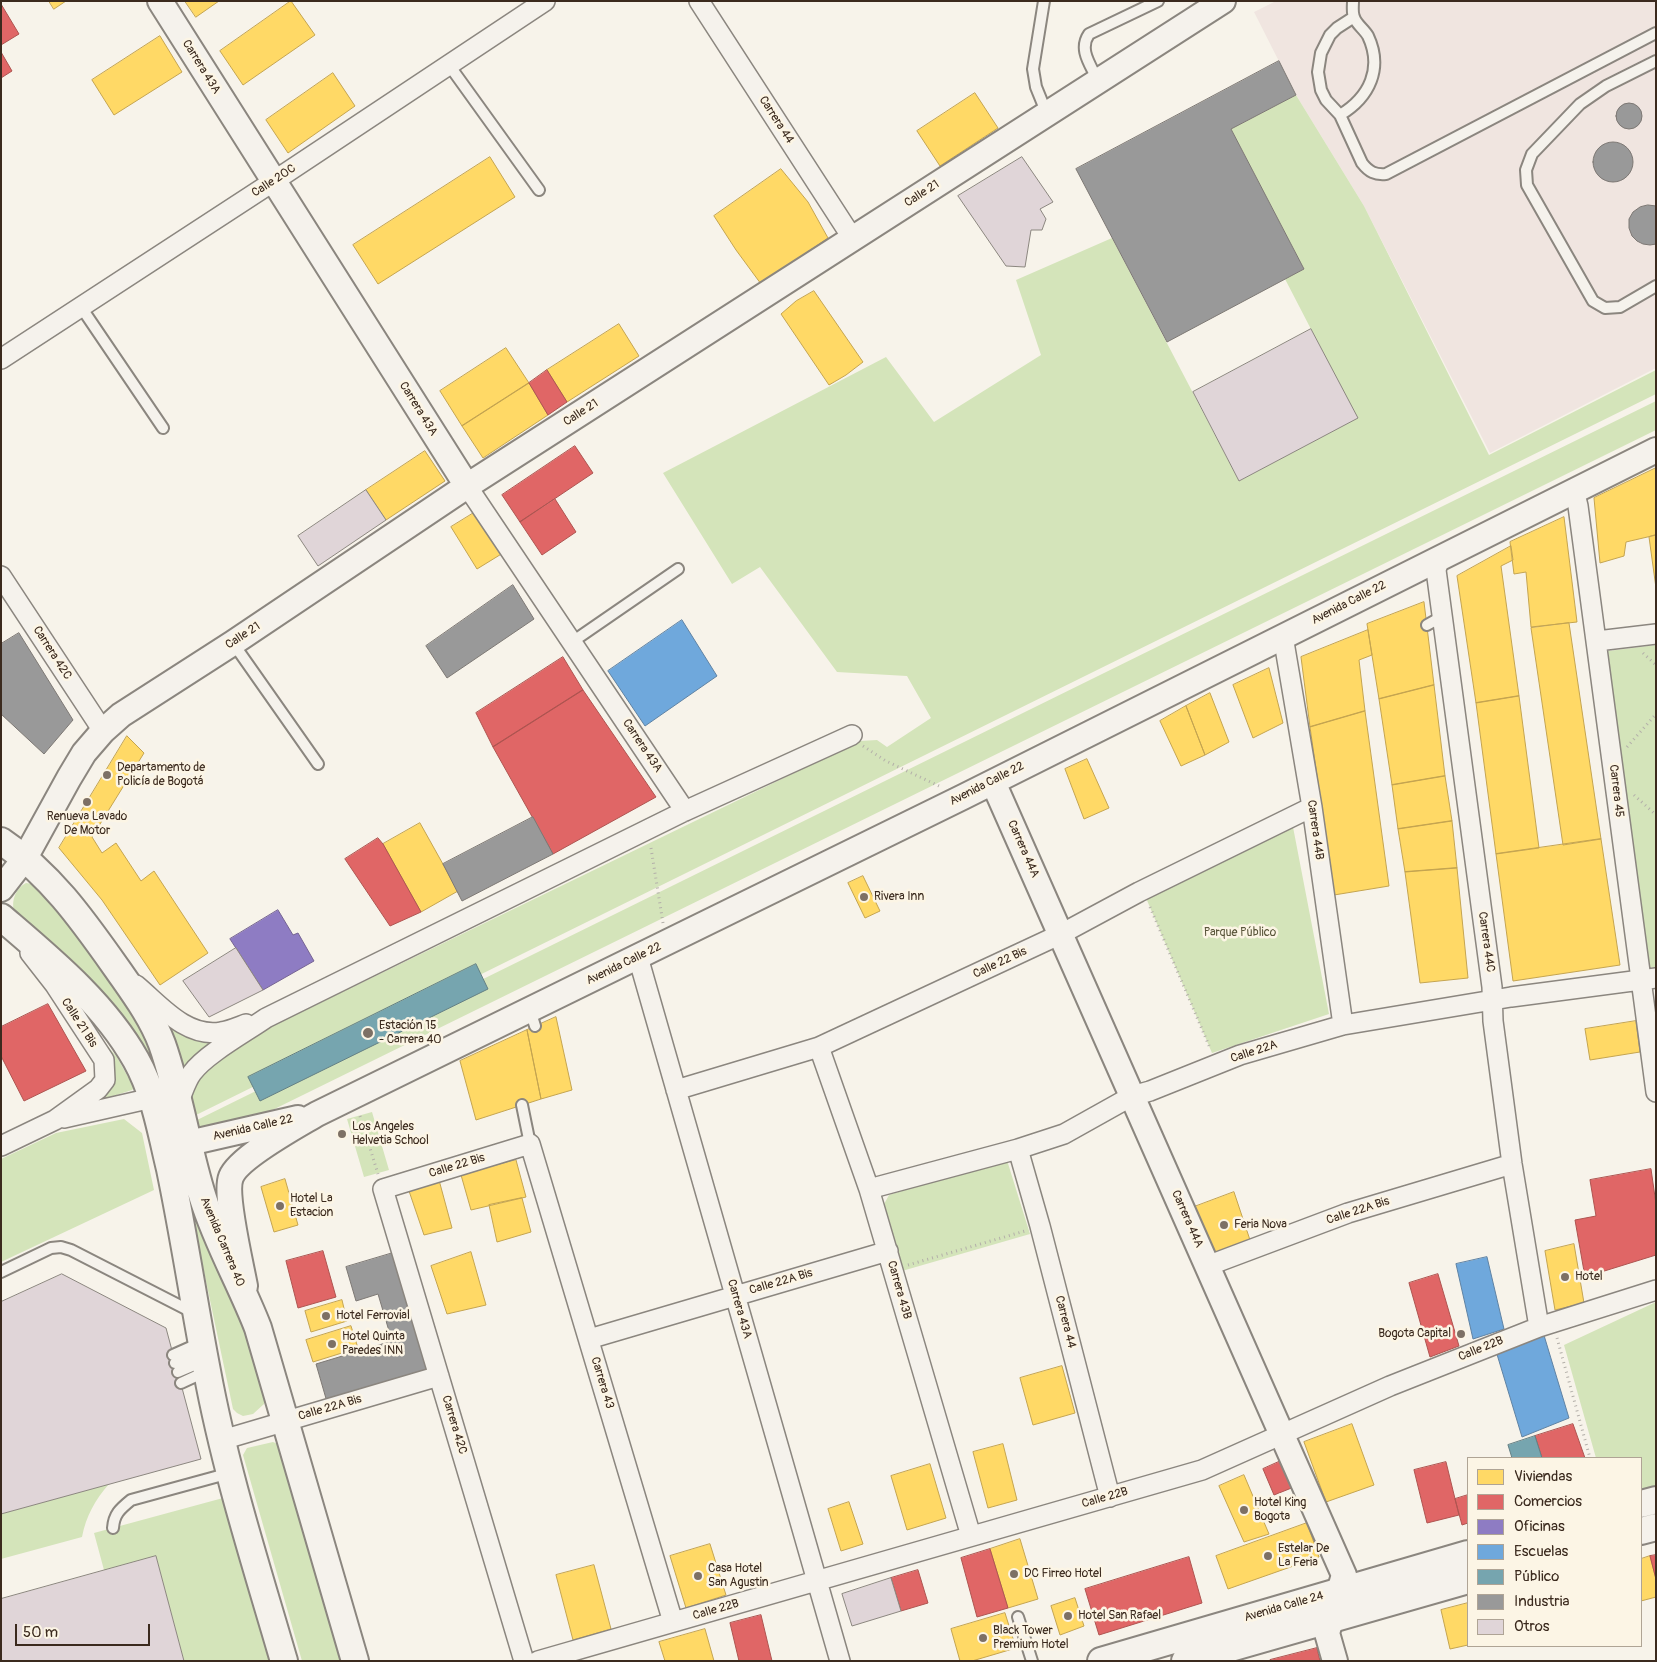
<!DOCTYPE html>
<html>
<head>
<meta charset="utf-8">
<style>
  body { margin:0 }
  #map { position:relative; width:1657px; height:1662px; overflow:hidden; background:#f7f3ea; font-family:Pangolin,sans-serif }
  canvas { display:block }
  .frame { position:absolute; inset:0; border:2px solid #3b2a1e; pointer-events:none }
  .legend { position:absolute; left:1467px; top:1457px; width:175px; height:190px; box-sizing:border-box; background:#fcf5e5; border:1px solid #afa495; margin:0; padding:6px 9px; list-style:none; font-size:15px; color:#3b2a1e }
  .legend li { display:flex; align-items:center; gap:10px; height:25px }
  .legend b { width:25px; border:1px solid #afa495 }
  .scale { position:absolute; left:15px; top:1624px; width:135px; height:22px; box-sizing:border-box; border:2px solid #3b2a1e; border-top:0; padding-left:6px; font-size:15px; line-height:18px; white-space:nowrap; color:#3b2a1e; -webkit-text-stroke:4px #fcf5e5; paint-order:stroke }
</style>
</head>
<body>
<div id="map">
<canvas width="1657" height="1662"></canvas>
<div class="frame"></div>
<ul class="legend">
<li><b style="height:14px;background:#ffd966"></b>Viviendas</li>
<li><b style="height:14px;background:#e06666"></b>Comercios</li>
<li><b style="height:14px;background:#8e7cc3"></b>Oficinas</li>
<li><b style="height:14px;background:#6fa8dc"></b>Escuelas</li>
<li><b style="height:14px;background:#76a5af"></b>Público</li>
<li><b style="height:14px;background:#999"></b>Industria</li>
<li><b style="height:14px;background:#e0d5d8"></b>Otros</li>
</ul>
<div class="scale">50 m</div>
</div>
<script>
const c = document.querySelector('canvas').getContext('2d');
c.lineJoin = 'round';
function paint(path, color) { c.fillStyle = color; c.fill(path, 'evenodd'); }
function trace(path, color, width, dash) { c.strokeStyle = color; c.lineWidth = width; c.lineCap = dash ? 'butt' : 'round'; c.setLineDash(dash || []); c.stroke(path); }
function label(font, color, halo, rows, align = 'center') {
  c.font = font + ' Pangolin,sans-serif'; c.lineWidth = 5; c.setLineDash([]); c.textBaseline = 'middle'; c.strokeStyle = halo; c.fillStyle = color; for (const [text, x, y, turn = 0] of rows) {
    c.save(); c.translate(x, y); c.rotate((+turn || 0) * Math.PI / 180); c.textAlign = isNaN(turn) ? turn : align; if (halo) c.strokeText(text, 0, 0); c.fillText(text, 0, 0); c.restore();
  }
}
const built = new Path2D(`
  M1276,1H1656V368L1490,453L1364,206L1296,95L1254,12Z`);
const green = new Path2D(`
  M1296,95L1364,206L1489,455L1656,370V394L192,1117L185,1096L208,1067L260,1032L860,741L877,740L887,747L931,718L907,676L837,672L760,567L732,584L663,473L886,357L934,422L1041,355L1016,280L1112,238L1239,481L1357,418L1285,279L1304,269L1231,129Z
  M1656,401V430L248,1122L196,1129L193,1122Z
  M1656,645V967L1646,968L1608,651Z
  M1293,827L1329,1014L1212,1053L1146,898Z
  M26,883L38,885L118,986L151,1048L170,1104L39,933L14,911C11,900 16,888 26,883Z
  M81,1015L117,1057L134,1088L132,1090L79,1107L107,1083Z
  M162,1020C187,1037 191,1040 222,1038L181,1077Z
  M372,1112L389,1170L364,1177L347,1119Z
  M124,1119L142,1133L154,1190L1,1262V1159L56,1133Z
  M1006,1157L1030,1234L902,1271L883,1206L889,1195Z
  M198,1214L219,1260L255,1357L265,1395L264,1404L253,1414L243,1416L237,1413L233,1409L192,1215Z
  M1656,1302V1487L1641,1492V1458H1596L1564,1345Z
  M273,1442L280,1445L343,1661H302L243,1455L247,1448Z
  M109,1484C95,1500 86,1516 82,1537L1,1559V1514Z
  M223,1498L270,1661H184L156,1556L104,1570L94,1533Z`);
const homes = new Path2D(`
  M49,1H66L54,9Z
  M185,1H219L196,17Z
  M291,1L315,35L243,85L220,51Z
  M160,36L182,72L114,115L92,80Z
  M333,73L355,106L288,153L266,120Z
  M975,93L998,128L940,166L917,131Z
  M490,157L515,197L378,284L353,245Z
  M781,169L808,202L828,238L761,284L736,250L714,216Z
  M814,291L863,362L846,375L829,385L781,314L796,301Z
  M619,324L639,356L567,402L547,370Z
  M506,348L529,383L462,426L440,391Z
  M529,383L548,415L483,458L462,426Z
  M425,451L445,481L386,520L366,490Z
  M1656,468V535L1626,542L1624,556L1600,563L1594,498Z
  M477,511L503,553L477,569L451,527Z
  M1564,517L1577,622L1531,627L1526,572L1514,574L1510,542Z
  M1656,535V588L1649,537Z
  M1511,546L1513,560L1501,566L1519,696L1476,703L1457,576Z
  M1424,602L1434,685L1379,699L1367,624Z
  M1569,623L1601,839L1563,845L1531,628Z
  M1368,630L1372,655L1359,660L1365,711L1310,727L1301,657Z
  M1269,668L1283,723L1253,738L1233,685Z
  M1434,685L1445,776L1392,785L1379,699Z
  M1210,693L1229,742L1205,755L1186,706Z
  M1519,696L1539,848L1496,854L1476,703Z
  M1186,706L1205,755L1181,766L1160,721Z
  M1365,711L1389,886L1334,895L1310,727Z
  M127,736L144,753L92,837L102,853L116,843L141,881L154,871L208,953L160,985L102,900L59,848Z
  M1087,759L1109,808L1084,819L1065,769Z
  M1445,776L1452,821L1398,829L1392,785Z
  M1452,821L1457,868L1405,872L1398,829Z
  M420,823L458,891L421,912L383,844Z
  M1601,839L1620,965L1513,981L1496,854Z
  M1457,868L1468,978L1420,983L1405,872Z
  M863,876L880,911L865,918L848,883Z
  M556,1017L572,1090L541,1099L527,1030Z
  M1636,1021L1640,1052L1590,1060L1585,1029Z
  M527,1030L541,1099L476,1120L460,1061Z
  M516,1160L526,1197L471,1210L461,1175Z
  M285,1179L298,1225L274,1232L261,1187Z
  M439,1180L452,1228L424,1235L408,1188Z
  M1234,1192L1251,1243L1216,1257L1194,1207Z
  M522,1198L531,1232L497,1242L489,1205Z
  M1574,1244L1584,1303L1555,1310L1545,1251Z
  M471,1252L486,1305L447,1314L431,1266Z
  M342,1300L347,1321L311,1332L305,1311Z
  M351,1326L358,1348L313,1362L306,1340Z
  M1062,1366L1075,1413L1033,1425L1020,1378Z
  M1352,1424L1374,1485L1326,1502L1304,1442Z
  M1003,1444L1017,1500L988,1508L973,1452Z
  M930,1464L946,1518L907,1530L891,1476Z
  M1244,1475L1269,1534L1244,1542L1219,1486Z
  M849,1502L863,1544L841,1551L828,1509Z
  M1307,1523L1319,1557L1228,1589L1216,1556Z
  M1020,1539L1038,1599L1008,1608L990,1549Z
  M710,1544L726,1595L686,1608L670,1556Z
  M1650,1556L1656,1579V1597L1641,1601V1559Z
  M594,1565L611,1629L573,1640L556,1575Z
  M1075,1598L1084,1626L1060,1635L1051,1606Z
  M1468,1603V1645L1450,1649L1441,1610Z
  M1005,1613L1016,1648L972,1661H960L951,1629Z
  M705,1629L714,1661H665L659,1642Z`);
const shops = new Path2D(`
  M1,4L19,34L1,45Z
  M1,52L12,71L1,78Z
  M547,370L567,402L548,415L529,383Z
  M575,446L593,473L520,522L502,495Z
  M555,499L576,532L542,555L520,522Z
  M563,657L583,690L493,747L476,713Z
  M583,690L656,797L553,854L493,747Z
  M378,838L383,844L421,912L390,926L345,859Z
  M48,1004L86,1071L24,1101L1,1056V1027Z
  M1651,1169L1656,1204V1255L1585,1277L1575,1220L1596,1216L1590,1180Z
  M323,1251L336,1297L298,1308L286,1261Z
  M1438,1274L1459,1346L1430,1357L1409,1283Z
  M1573,1424L1585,1458H1542L1535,1436Z
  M1283,1460L1294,1487L1274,1495L1263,1469Z
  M1446,1462L1459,1515L1427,1523L1414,1470Z
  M1468,1495V1523L1462,1525L1455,1499Z
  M990,1549L1008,1608L977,1617L961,1558Z
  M1656,1555V1579L1650,1556Z
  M1189,1557L1202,1603L1099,1635L1085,1589Z
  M918,1570L928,1603L901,1611L891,1578Z
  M761,1615L772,1661H739L730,1623Z
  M1317,1648L1320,1661H1270V1660Z`);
const offices = new Path2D(`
  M278,910L293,935L298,933L314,961L263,990L230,939Z`);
const schools = new Path2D(`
  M682,620L717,676L645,726L608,671Z
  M1487,1257L1504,1329L1473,1339L1456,1264Z
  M1543,1332L1569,1418L1522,1437L1496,1351Z`);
const public = new Path2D(`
  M476,964L488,989L260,1101L248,1077Z
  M1535,1436L1542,1458H1512L1508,1445Z`);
const industry = new Path2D(`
  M1279,61L1296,95L1231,129L1304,269L1167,342L1076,169Z
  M1616 116a13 13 0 1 1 26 0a13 13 0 1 1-26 0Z
  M1593 162a20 20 0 1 1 40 0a20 20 0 1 1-40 0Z
  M1648,205L1656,206V244L1650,245L1643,244L1637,241L1632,236L1629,228V219L1633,212L1640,207Z
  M513,585L534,619L447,678L426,646Z
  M19,633L73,720L44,754L1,714V644Z
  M533,817L553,854L462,901L443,864Z
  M393,1253L428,1372L327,1402L316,1364L392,1341L378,1294L356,1301L346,1267Z`);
const building = new Path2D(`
  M1022,157L1053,202L1040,209L1046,219L1042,230H1031L1025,267L1006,266L958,196Z
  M1311,329L1358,418L1239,481L1193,392Z
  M366,490L386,520L318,566L298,536Z
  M236,948L263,990L209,1017L183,981Z
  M62,1274L166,1328L201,1459L1,1514V1302Z
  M156,1556L184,1661H1V1599Z
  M891,1578L901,1611L852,1626L842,1594Z`);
const path = new Path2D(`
  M1643,653L1656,665
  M863,746L886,761L939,786
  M1627,747L1656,714
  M1634,795L1656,815
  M651,848L663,923
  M1150,907L1210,1048
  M360,1116L378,1174
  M908,1265L1025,1231
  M1557,1338L1590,1458`);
const service = new Path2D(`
  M1044,1L1033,69L1036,87L1047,114
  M1354,17L1337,28L1330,35L1321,53L1318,72L1321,90L1326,100L1340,115L1362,163C1369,172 1375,175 1386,174L1656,33
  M1656,61L1606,86L1580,104L1532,154L1526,170L1527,185L1593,301L1605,308L1620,307L1656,286
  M449,65L539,190
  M1098,81C1091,65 1078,50 1089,34L1158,1
  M1340,115C1370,97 1383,68 1368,36C1364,29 1356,24 1354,17C1352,13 1353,6 1353,1
  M81,307L163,428
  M1427,625L1443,616
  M572,642L678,569
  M233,643L318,764
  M530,1010L535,1026
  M522,1105L530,1144
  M1,1272L51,1248L61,1247L71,1250L194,1313
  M173,1355L200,1343
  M175,1363L203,1353
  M178,1372L204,1361
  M181,1383L207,1371
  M113,1528C114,1514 120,1509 131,1500L230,1473
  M1018,1617L1032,1661`);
const minor = new Path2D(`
  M699,1L853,239
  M1,359L274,181L545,1
  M467,486L685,811
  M1574,490L1578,506L1656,1092
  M1440,557L1436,570L1492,987L1493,1021L1512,1164L1539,1327
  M1,576L103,731
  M1283,636L1312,807L1343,1025
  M1597,641L1656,634
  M638,957L840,1661
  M136,985C160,1005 186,1038 221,1032C229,1031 238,1027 246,1024
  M819,1047L869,1189L971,1536
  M676,1090L819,1047L1061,934L1139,892L1312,807
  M179,1101C183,1092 186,1081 192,1073C206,1054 246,1032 266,1018L685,811L852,735
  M64,1118L152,1098
  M1,1146L55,1120L98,1089L105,1080L104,1060L55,985L30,953
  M1018,1149L1040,1226L1110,1497
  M869,1189L1018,1149L1064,1134L1132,1096L1150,1091L1240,1055L1343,1025L1511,997L1656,978
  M1207,1266L1348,1213L1512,1164
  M589,1339L888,1251
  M222,1440L439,1376
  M524,1661L383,1189L530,1144L673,1622
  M538,1661L1202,1470L1390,1386L1539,1327L1656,1290`);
const tertiary = new Path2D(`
  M160,1L467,486
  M993,782L1344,1575L1327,1633L1335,1661
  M1,889L25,858L69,778L84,753L103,731L121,715L233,643L467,486L1223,1
  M189,1143L298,1118
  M245,1286C241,1264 224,1194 231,1177C239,1157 297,1126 317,1114L963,797L1656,450`);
const secondary = new Path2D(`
  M1,841C51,874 84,922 118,970C134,993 152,1017 162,1044C180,1095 187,1148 203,1198C217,1243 241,1284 258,1328L355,1661
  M1,917C50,959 104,1003 136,1060C155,1094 161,1132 170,1169C184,1236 194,1304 207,1371C225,1469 256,1565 284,1661
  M1641,1504L1656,1500
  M1641,1531L1656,1527
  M1101,1661L1468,1554
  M1185,1661L1468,1580`);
const markers = [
  [107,775,5,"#7d7065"],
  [87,802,5,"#7d7065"],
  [864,897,5,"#7d7065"],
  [368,1033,6,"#7d7065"],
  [342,1134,5,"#7d7065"],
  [280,1206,5,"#7d7065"],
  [1224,1225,5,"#7d7065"],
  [1565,1277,5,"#7d7065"],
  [326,1316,5,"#7d7065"],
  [1461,1334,5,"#7d7065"],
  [332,1344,5,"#7d7065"],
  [1244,1510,5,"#7d7065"],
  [1268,1556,5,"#7d7065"],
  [1014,1574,5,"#7d7065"],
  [698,1576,5,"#7d7065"],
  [1068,1616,5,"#7d7065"],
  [983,1638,5,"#7d7065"]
];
const streetNames = [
  ["Carrera 43A",201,67,58],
  ["Carrera 44",776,120,57],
  ["Calle 20C",274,181,-33],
  ["Calle 21",922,194,-33],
  ["Carrera 43A",418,409,58],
  ["Calle 21",581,413,-33],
  ["Avenida Calle 22",1349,603,-27],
  ["Calle 21",243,636,-33],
  ["Carrera 42C",52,653,57],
  ["Carrera 43A",642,746,56],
  ["Avenida Calle 22",987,784,-27],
  ["Carrera 45",1616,791,83],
  ["Carrera 44B",1315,830,82],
  ["Carrera 44A",1023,849,66],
  ["Carrera 44C",1486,942,82],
  ["Calle 22 Bis",1000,963,-25],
  ["Avenida Calle 22",624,964,-26],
  ["Calle 21 Bis",79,1023,57],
  ["Calle 22A",1254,1052,-18],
  ["Avenida Calle 22",253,1128,-13],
  ["Calle 22 Bis",457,1166,-17],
  ["Calle 22A Bis",1358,1211,-18],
  ["Carrera 44A",1187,1219,66],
  ["Avenida Carrera 40",222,1242,67],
  ["Calle 22A Bis",781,1282,-16],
  ["Carrera 43B",899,1290,74],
  ["Carrera 43A",739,1309,74],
  ["Carrera 44",1065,1322,76],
  ["Calle 22B",1481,1349,-22],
  ["Carrera 43",602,1383,73],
  ["Calle 22A Bis",330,1408,-16],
  ["Carrera 42C",454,1425,73],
  ["Calle 22B",1105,1498,-16],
  ["Avenida Calle 24",1284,1607,-16],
  ["Calle 22B",716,1610,-16]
];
const poiNames = [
  ["Departamento de",117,768],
  ["Policía de Bogotá",117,782],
  ["Renueva Lavado",87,817,"center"],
  ["De Motor",87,831,"center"],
  ["Rivera Inn",874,897],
  ["Estación 15",379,1026],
  ["- Carrera 40",379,1040],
  ["Los Angeles",352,1127],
  ["Helvetia School",352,1141],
  ["Hotel La",290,1199],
  ["Estacion",290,1213],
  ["Feria Nova",1234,1225],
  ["Hotel",1575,1277],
  ["Hotel Ferrovial",336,1316],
  ["Bogota Capital",1451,1334,"right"],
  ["Hotel Quinta",342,1337],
  ["Paredes INN",342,1351],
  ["Hotel King",1254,1503],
  ["Bogota",1254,1517],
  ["Estelar De",1278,1549],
  ["La Feria",1278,1563],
  ["Casa Hotel",708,1569],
  ["San Agustin",708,1583],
  ["DC Firreo Hotel",1024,1574],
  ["Hotel San Rafael",1078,1616],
  ["Black Tower",993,1631],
  ["Premium Hotel",993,1645]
];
const parkNames = [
  ["Parque Público",1240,933]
];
paint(built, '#f0e5e0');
paint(green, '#d4e4ba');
paint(homes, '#ffd966');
trace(homes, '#c4a450', 1);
paint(shops, '#e06666');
trace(shops, '#ae5450', 1);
paint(offices, '#8e7cc3');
trace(offices, '#756392', 1);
paint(schools, '#6fa8dc');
trace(schools, '#5f82a3', 1);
paint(public, '#76a5af');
trace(public, '#648084', 1);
paint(industry, '#999');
trace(industry, '#7d7874', 1);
paint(building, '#e0d5d8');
trace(building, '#8b867f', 1);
trace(service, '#8b867f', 14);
trace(minor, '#8b867f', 22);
trace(tertiary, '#8b867f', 28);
trace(secondary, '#8b867f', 30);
trace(path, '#b3afa9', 3, [1, 4]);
trace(service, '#f5f2ec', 10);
trace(minor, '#f5f2ec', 19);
trace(tertiary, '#f5f2ec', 24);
trace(secondary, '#f5f2ec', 26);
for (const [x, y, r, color] of markers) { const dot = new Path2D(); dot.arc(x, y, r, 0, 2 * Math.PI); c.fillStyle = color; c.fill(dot); trace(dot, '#fcf5e5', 2); }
label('12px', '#3b2a1e', '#fcf5e5', streetNames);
label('12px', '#3b2a1e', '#fcf5e5', poiNames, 'left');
label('12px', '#5a563b', '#fcf5e5', parkNames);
</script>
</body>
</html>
